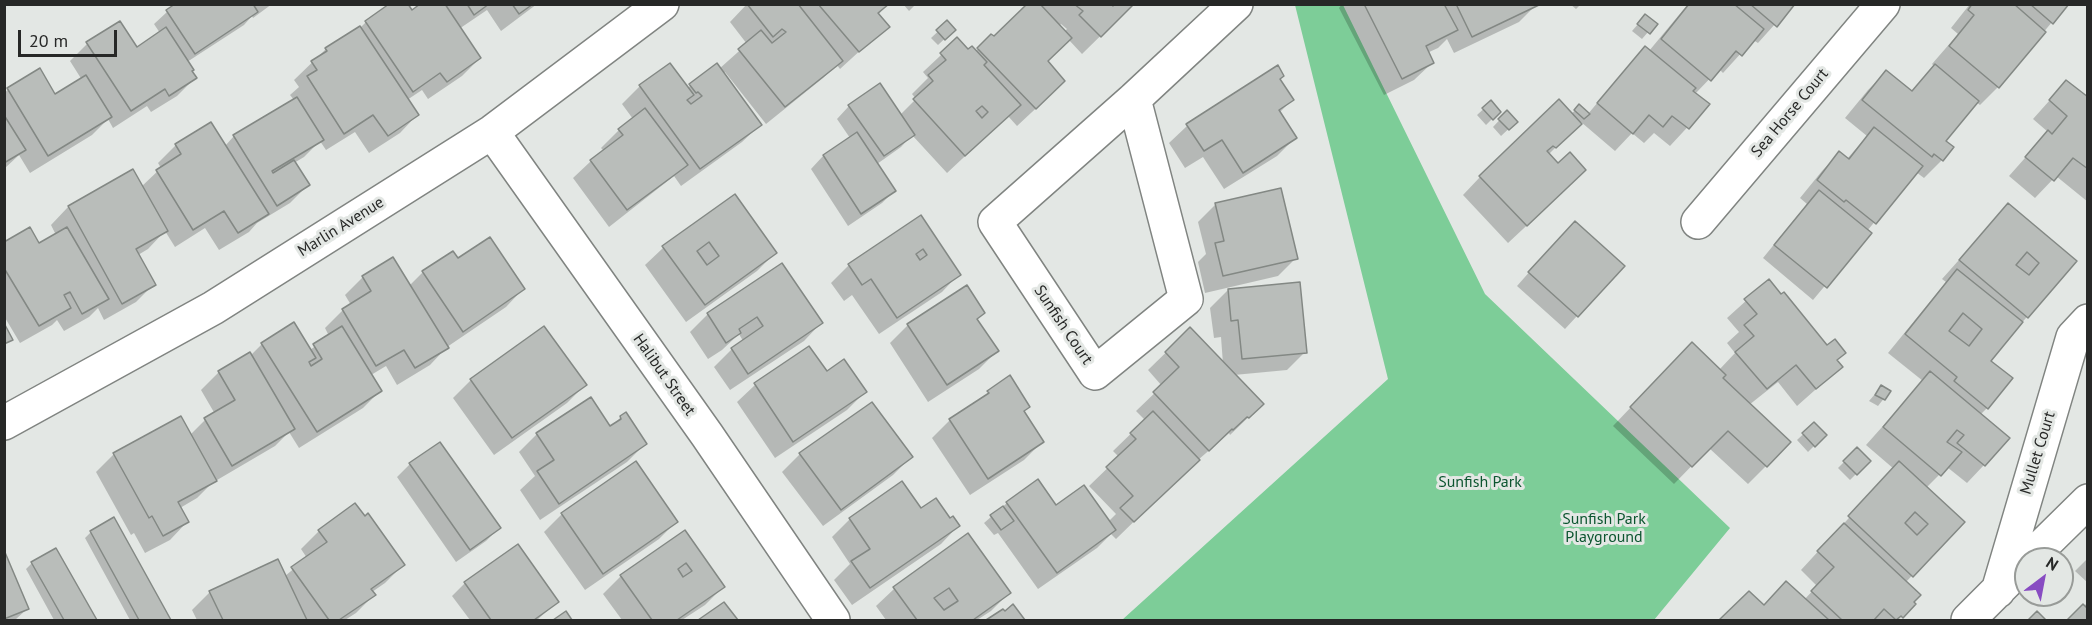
<!DOCTYPE html>
<html>
<head>
<meta charset="utf-8">
<style>
  body { margin:0 }
  #map { position:relative; width:2092px; height:625px; overflow:hidden; background:#e3e7e4; font-family:"PT Sans",sans-serif }
  canvas { display:block }
  .frame { position:absolute; inset:0; border:6px solid #272827; pointer-events:none }
  .north { position:absolute; left:2014px; top:547px; width:60px; height:60px; box-sizing:border-box; background:#e3e7e4; border:2px solid #989b98; border-radius:50%; rotate:32deg; font-size:16px; font-weight:700; line-height:24px; text-align:center; color:#272827 }
  .north::after { content:''; display:block; margin:auto; width:21px; height:27px; background:#884cc2; clip-path:polygon(50% 0,100% 100%,50% 72%,0 100%) }
  .scale { position:absolute; left:18px; top:30px; width:99px; height:27px; box-sizing:border-box; border:3px solid #272827; border-top:0; padding-left:8px; font-size:18px; line-height:21px; white-space:nowrap; color:#272827; -webkit-text-stroke:4px #e3e7e4; paint-order:stroke }
</style>
</head>
<body>
<div id="map">
<canvas width="2092" height="625"></canvas>
<div class="frame"></div>
<div class="north">N</div>
<div class="scale">20 m</div>
</div>
<script>
const c = document.querySelector('canvas').getContext('2d');
c.lineJoin = 'round';
function paint(path, color) { c.fillStyle = color; c.fill(path, 'evenodd'); }
function trace(path, color, width, dash) { c.strokeStyle = color; c.lineWidth = width; c.lineCap = dash ? 'butt' : 'round'; c.setLineDash(dash || []); c.stroke(path); }
function label(font, color, halo, rows, align = 'center') {
  c.font = font + ' "PT Sans",sans-serif'; c.lineWidth = 6; c.setLineDash([]); c.textBaseline = 'middle'; c.strokeStyle = halo; c.fillStyle = color; for (const [text, x, y, turn = 0] of rows) {
    c.save(); c.translate(x, y); c.rotate((+turn || 0) * Math.PI / 180); c.textAlign = isNaN(turn) ? turn : align; if (halo) c.strokeText(text, 0, 0); c.fillText(text, 0, 0); c.restore();
  }
}
const green = new Path2D(`
  M1295,5H1343L1485,294L1730,528L1654,620H1122L1388,379Z`);
const shadow = new Path2D(`
  M178,4H272L253,18L252,16L244,25L187,62L195,78L177,96L151,112L147,106L113,128L108,119L92,135L30,173L19,155L4,169V93L8,90L39,71L55,96L82,80L70,61L87,44L136,49L160,33L154,24L167,12Z
  M423,4H537L501,31L487,10L459,29L480,58L462,76L428,99L422,90L407,100L417,115L400,133L369,153L355,132L326,150L320,141L304,157L294,163L308,185L290,203L257,223L249,232L219,250L205,228L175,247L165,231L148,249L138,255L154,284L136,302L104,320L98,308L89,317L64,331L57,320L52,325L20,343L4,316V244L38,245L56,235L51,225L68,207L132,171L141,187L161,168L158,163L176,145L211,124L225,146L234,136L294,100L290,95L299,87L294,80L326,49L360,28L366,22L411,12Z
  M747,4H888L878,15L887,26L840,69L837,65L823,78L766,124L725,72L723,74L760,125L742,142L681,186L674,176L609,227L573,178L591,161L604,151L601,148L619,130L633,119L622,104L640,86L670,65L687,88L719,69L747,44L730,22Z
  M903,4H916L909,11Z
  M1029,4H1133L1082,54L1068,39L1046,61V99L1017,126L1008,116L947,173L912,135L901,147L877,164L894,191L882,203L848,226L811,169L823,156L850,138L837,119L849,106L900,115L916,99L912,94L928,78L923,72L957,40L968,51L975,52L991,36L994,39ZM1061,24L1067,29L1064,32L1059,26Z
  M1342,4H1537L1519,22L1454,53L1447,39L1438,48L1427,53L1432,63L1414,80L1384,95L1339,8Z
  M1570,4H1581L1576,9Z
  M1688,4H1793L1758,43L1753,40L1723,73L1719,69L1695,94L1708,105L1670,146L1654,133L1644,143L1632,133L1615,151L1581,122L1548,155L1567,188L1508,243L1463,195L1480,177L1571,114L1580,106L1588,114L1628,66L1645,48L1649,51Z
  M1970,4H2067L1998,87L1980,105L1976,102L1944,141L1952,147L1942,160L1924,178L1916,172L1867,231L1869,233L1813,300L1763,258L1807,204L1800,198L1822,171L1839,153L1847,159L1867,136L1845,118L1868,90L1886,72L1911,92L1934,66L1932,64L1958,34L1951,28Z
  M947,23L954,30L938,45L931,38Z
  M1639,23L1655,24L1642,39L1632,31Z
  M1278,79L1292,100L1279,113L1295,138L1277,156L1224,189L1203,157L1185,168L1169,143L1187,126Z
  M2066,82L2087,99L2088,202L2056,176L2035,198L2009,176L2048,132L2033,119Z
  M1490,103L1499,112L1486,125L1477,115Z
  M1507,112L1516,122L1501,136L1493,127Z
  M734,196L775,253L757,271L686,322L645,265L663,248Z
  M1216,204L1296,258L1278,276L1205,293L1198,262L1206,254L1198,222Z
  M2008,205L2074,262L1989,361L1987,408L1980,415L1984,465L1967,483L1947,467L1926,488L1963,522L1905,583L1914,604L1898,620H1720L1728,613L1804,600L1817,586L1801,570L1894,469L1866,445L1923,381L1888,353L1946,282L1942,279Z
  M921,217L959,274L942,292L879,334L852,295L844,301L831,283L849,265Z
  M1562,235L1623,266L1565,329L1517,286Z
  M452,253L457,261L523,289L506,307L447,347L430,365L397,385L386,366L371,375L380,391L363,408L299,448L289,432L275,446L212,483L197,498L180,508L187,522L170,540L145,553L134,533L131,535L96,472L114,454L190,435L205,420L215,414L201,390L219,372L250,356L262,344L310,350L329,336L325,328L343,310L351,305L345,295L363,277L409,286L423,272Z
  M782,265L821,323L804,341L730,390L714,367L732,349L743,341L739,334L722,350L708,359L690,332L708,314Z
  M1768,281L1827,347L1844,353L1836,361L1841,367L1797,406L1778,382L1749,405L1789,443L1748,484L1709,448L1674,484L1613,426L1674,362L1719,370L1735,353L1727,343L1739,332L1727,318Z
  M966,287L983,313L976,320L997,351L979,369L928,402L890,343L908,325Z
  M1228,290L1305,352L1287,370L1234,375L1262,404L1230,435L1229,433L1190,467L1116,539L1111,534L1097,548L1038,589L998,533L994,535L984,523L1007,503L1056,507L1108,522L1116,514L1089,486L1119,457L1113,451L1145,420L1136,411L1162,386L1148,370L1190,329L1223,364L1221,337L1214,338L1210,308Z
  M544,328L585,385L567,403L494,455L453,398L471,380Z
  M809,348L826,373L865,392L847,410L775,458L737,402L755,385Z
  M1010,378L1023,412L1042,442L1024,460L970,495L932,438L950,420Z
  M1881,387L1889,392L1878,406L1869,401Z
  M621,417L645,444L627,462L540,520L520,490L535,476L519,452L537,434L610,428Z
  M1814,424L1825,435L1808,452L1797,440Z
  M440,444L499,528L486,541L456,562L397,477L410,464Z
  M1857,449L1869,461L1850,480L1838,468Z
  M800,454L911,457L893,475L823,526L782,472Z
  M902,484L920,510L949,520L958,526L941,544L852,605L834,580L850,564L832,537L850,519Z
  M355,505L403,565L385,583L372,592L374,595L356,613L345,620H197L192,610L210,592L285,576L307,558L301,549L319,531Z
  M562,514L676,522L659,539L585,590L544,532Z
  M114,519L169,620H130L85,538L91,532Z
  M684,532L723,587L705,605L682,620H622L603,594L621,576Z
  M967,535L1009,593L991,611L977,620H886L876,606L894,589Z
  M55,550L95,620H54L26,569L32,563Z
  M4,554L27,609L15,620H4Z
  M2088,558V583L2075,571Z
  M465,583L557,602L537,620H470L452,596Z
  M2088,602V620H2069L2083,607Z`);
const building = new Path2D(`
  M175,4H253L258,12L195,54L166,10Z
  M389,4H408L412,10L420,4H445L481,58L447,82L440,73L413,92L365,21Z
  M467,4H489L474,15Z
  M512,4H533L519,14Z
  M747,4H798L843,61L785,107L738,49L761,30L772,43L786,32L782,29L773,37Z
  M818,4H889L878,13L890,27L859,52Z
  M1027,4H1040L1072,38L1048,61L1065,81L1036,109L977,48L991,34L994,36Z
  M1074,4H1111L1113,6L1114,4H1134L1101,37L1079,15L1083,11Z
  M1364,4H1444L1458,30L1426,46L1434,63L1402,79Z
  M1456,4H1539V5L1472,37Z
  M1689,4H1734L1764,29L1742,56L1736,51L1711,81L1661,39Z
  M1750,4H1795L1777,27Z
  M1972,4H2014L2046,32L1999,88L1949,46L1974,15L1968,10Z
  M2030,4H2069L2053,24Z
  M1645,14L1658,24L1650,34L1637,24Z
  M947,20L956,30L945,40L936,30Z
  M120,21L137,47L166,27L194,70L192,71L197,78L169,96L165,89L131,111L86,42Z
  M360,26L419,115L388,136L373,115L344,134L307,76L317,70L311,61L327,51L325,48Z
  M957,37L968,49L972,46L987,62L984,65L1021,105L965,156L913,99L933,81L928,75L946,60L940,53ZM982,106L988,112L982,118L976,111Z
  M1645,46L1696,88L1693,91L1710,104L1689,129L1672,116L1663,127L1649,115L1633,134L1597,103Z
  M670,63L694,95L687,100L691,104L702,96L698,92L696,93L689,84L717,63L762,125L700,169L639,85Z
  M1935,64L1979,101L1946,141L1954,147L1943,161L1934,154L1932,157L1862,100L1886,70L1912,91Z
  M1278,65L1284,76L1280,79L1294,100L1279,110L1297,138L1243,173L1222,140L1204,151L1186,124Z
  M40,68L55,94L86,75L112,117L48,156L7,88Z
  M2066,80L2088,97V169L2073,158L2054,181L2025,157L2048,130L2052,134L2067,116L2049,100Z
  M880,83L915,135L884,156L848,105Z
  M297,97L324,140L272,171L273,173L294,160L310,185L277,206L233,135Z
  M1559,99L1582,124L1556,148L1553,146L1547,151L1558,163L1570,152L1586,170L1527,226L1479,176Z
  M1491,100L1501,112L1493,120L1482,108Z
  M1579,104L1590,114L1584,119L1574,110Z
  M645,108L688,165L627,210L590,160L623,135L618,129Z
  M1507,110L1518,122L1509,130L1498,119Z
  M4,115L26,150L4,163Z
  M211,122L269,214L238,233L224,211L193,230L156,170L181,154L175,144Z
  M1874,127L1923,166L1876,224L1846,200L1844,202L1817,180L1839,151L1849,159Z
  M857,132L896,191L861,214L823,155Z
  M133,169L168,231L136,249L156,285L122,304L68,206Z
  M1281,188L1298,259L1223,276L1215,243L1224,241L1215,203Z
  M1819,190L1872,233L1827,288L1774,245Z
  M735,194L777,253L705,305L662,246ZM709,242L719,256L707,265L697,251Z
  M2008,203L2077,261L2028,318L1959,260ZM2027,252L2039,263L2029,275L2016,265Z
  M921,215L961,275L897,318L871,279L862,285L848,264ZM923,249L927,255L920,260L916,254Z
  M1575,221L1625,266L1578,317L1528,272Z
  M30,227L39,243L67,227L109,299L82,314L70,292L64,295L71,308L39,326L4,268V242Z
  M490,237L525,289L463,332L422,271L453,251L458,258Z
  M393,257L449,348L415,368L404,350L376,366L342,309L371,291L362,276Z
  M782,263L823,323L748,374L731,348L763,326L757,317L739,329L741,333L726,343L707,313Z
  M1957,269L2023,322L1991,361L2013,378L1988,409L1954,381L1957,377L1905,334ZM1963,313L1982,329L1969,346L1949,331Z
  M1769,279L1781,294L1784,292L1827,345L1835,339L1846,353L1837,360L1843,367L1816,389L1796,365L1767,389L1735,352L1754,336L1744,325L1757,314L1744,299Z
  M1300,282L1307,353L1242,359L1238,320L1231,321L1228,289Z
  M967,285L985,313L977,319L999,351L947,385L907,324Z
  M294,322L316,358L309,362L311,366L322,359L313,344L342,326L382,391L317,432L261,343Z
  M4,323L13,340L4,344Z
  M544,326L587,385L512,438L470,379Z
  M1190,327L1264,404L1249,418L1247,417L1233,430L1232,429L1209,451L1153,392L1179,367L1165,352Z
  M1692,342L1726,375L1723,378L1791,442L1767,467L1728,431L1692,467L1630,407Z
  M809,346L827,371L844,359L867,392L793,442L754,383Z
  M250,352L295,429L232,466L204,418L235,400L218,371Z
  M1930,371L2010,438L1985,466L1957,443L1964,435L1957,430L1947,442L1962,452L1941,476L1883,427Z
  M1010,375L1030,407L1024,411L1044,442L988,479L949,419L989,393L987,391Z
  M1881,385L1891,391L1885,400L1875,395Z
  M591,397L610,426L621,419L620,416L626,412L647,444L559,504L537,471L554,460L536,433Z
  M872,402L913,457L841,510L799,453Z
  M1153,411L1200,460L1134,522L1120,508L1133,496L1106,467L1136,439L1130,433Z
  M181,416L217,481L178,502L189,522L163,536L152,516L149,518L113,453Z
  M1814,422L1827,435L1815,447L1802,433Z
  M440,442L501,528L470,550L409,463Z
  M1857,447L1871,461L1857,475L1843,461Z
  M636,461L678,522L603,574L561,513Z
  M1899,461L1965,522L1913,577L1848,516ZM1915,512L1928,524L1917,535L1905,523Z
  M1038,479L1056,505L1084,485L1116,530L1057,573L1006,502Z
  M902,481L921,508L936,498L950,518L953,516L960,526L870,588L851,561L870,549L849,518Z
  M355,503L365,516L368,513L405,565L371,589L376,595L339,620H329L291,567L327,542L318,530Z
  M1003,506L1014,521L1001,530L990,515Z
  M114,517L171,620H139L90,531Z
  M1844,523L1921,595L1914,602L1916,604L1903,618L1901,616L1896,620L1884,609L1874,620H1842L1811,591L1834,567L1817,551Z
  M685,530L725,587L677,620H652L620,575ZM686,563L692,571L683,577L678,569Z
  M968,533L1011,593L973,620H917L893,587ZM949,588L958,601L944,610L934,598Z
  M518,544L559,602L534,620H491L464,582Z
  M56,548L97,620H64L31,562Z
  M4,550L29,609L4,619Z
  M278,559L307,620H223L209,591Z
  M1786,581L1829,620H1719L1749,591L1764,605Z
  M724,602L738,620H698Z
  M1013,604L1025,620H986L1003,609L1005,611Z
  M2083,604L2088,609V620H2067Z
  M566,611L572,620H553Z
  M2037,611L2046,620H2028Z`);
const minor = new Path2D(`
  M1134,99L1186,299L1095,373L995,222L1134,99L1236,4
  M492,132L707,435L833,620
  M1698,222L1883,4
  M4,423L213,308L492,132L662,4
  M2029,559L2088,501
  M1998,591L2073,337L2088,321
  M1968,620L2014,574`);
const streetNames = [
  ["Sea Horse Court",1790,113,-50],
  ["Marlin Avenue",341,227,-32],
  ["Sunfish Court",1063,325,56],
  ["Halibut Street",664,375,55],
  ["Mullet Court",2038,453,-73]
];
const parkNames = [
  ["Sunfish Park",1480,482],
  ["Sunfish Park",1604,519],
  ["Playground",1604,537]
];
paint(green, '#7dcd98');
paint(shadow, '#0003');
paint(building, '#b9bdba');
trace(building, '#838884', 1.5);
trace(minor, '#808481', 36);
trace(minor, '#fff', 33);
label('16px', '#272827', '#e3e7e4', streetNames);
label('16px', '#0b552f', '#e3e7e4', parkNames);
</script>
</body>
</html>
